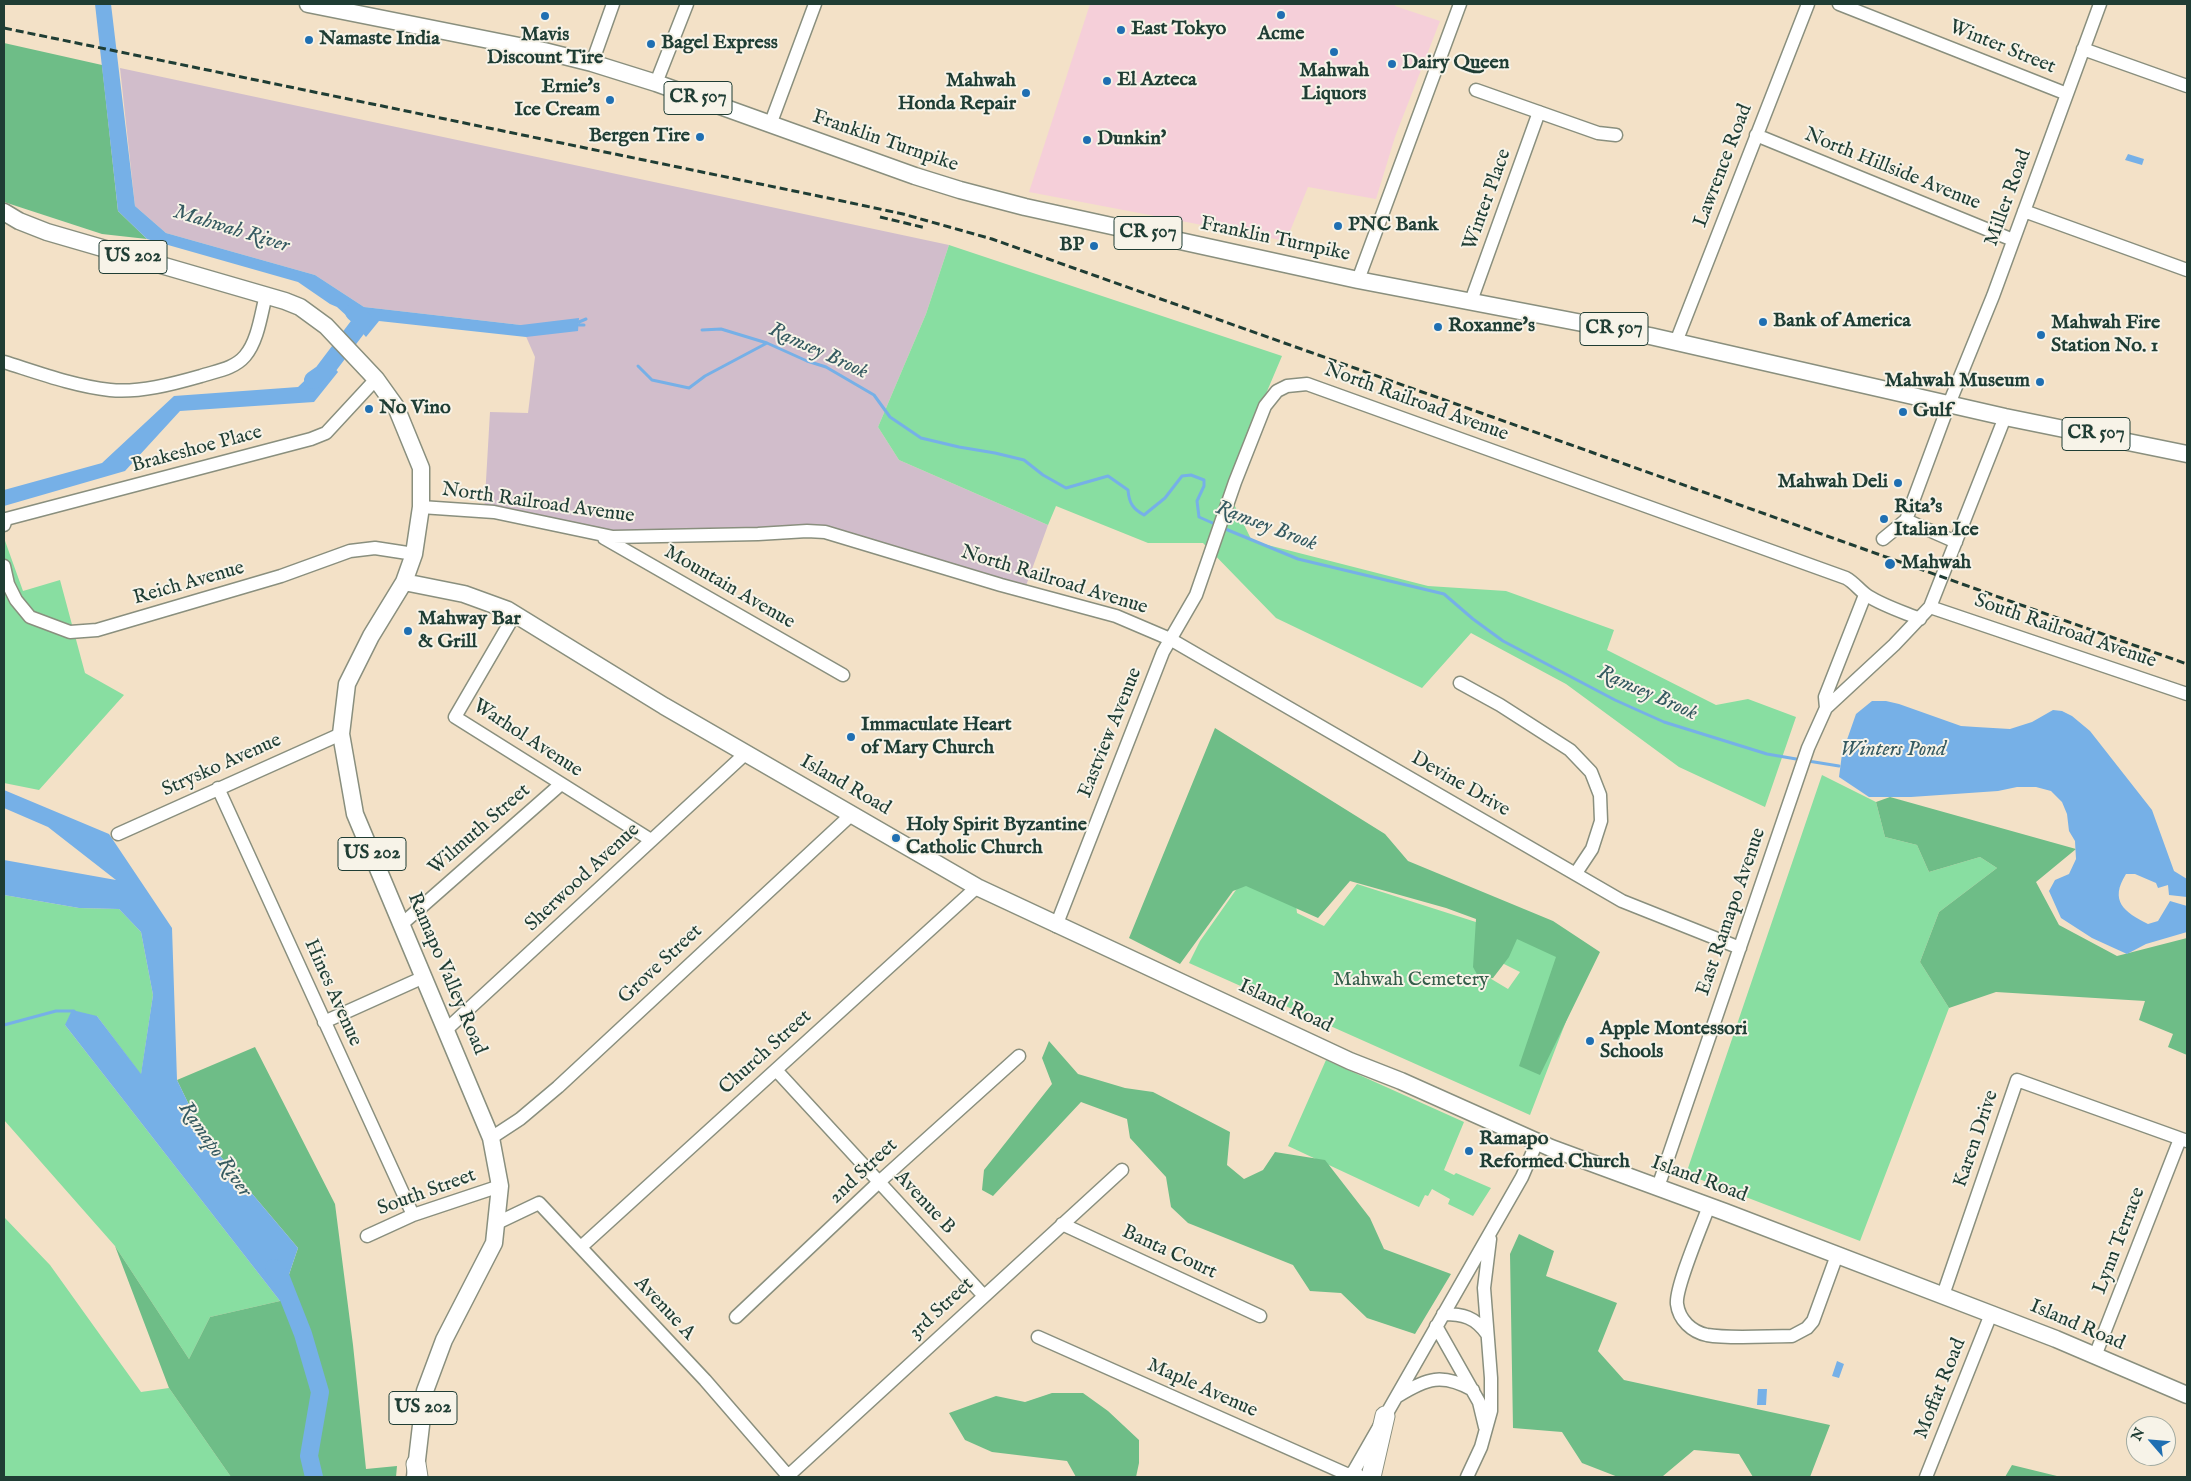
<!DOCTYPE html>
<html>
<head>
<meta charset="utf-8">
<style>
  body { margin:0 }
  #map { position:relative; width:2191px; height:1481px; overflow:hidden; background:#f3e1c7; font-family:"IM FELL English",serif }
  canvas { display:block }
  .frame { position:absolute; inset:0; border:5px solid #1f3d34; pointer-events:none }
  .north { position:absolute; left:2126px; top:1416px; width:50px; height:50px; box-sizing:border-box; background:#f7f3e8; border:1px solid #a1aaa0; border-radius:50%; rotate:297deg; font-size:14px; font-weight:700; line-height:20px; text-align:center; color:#1f3d34 }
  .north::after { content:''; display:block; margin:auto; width:18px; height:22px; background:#1f6fb2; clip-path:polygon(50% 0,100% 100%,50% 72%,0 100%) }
</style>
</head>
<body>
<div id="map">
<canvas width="2191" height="1481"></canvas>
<div class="frame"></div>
<div class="north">N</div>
</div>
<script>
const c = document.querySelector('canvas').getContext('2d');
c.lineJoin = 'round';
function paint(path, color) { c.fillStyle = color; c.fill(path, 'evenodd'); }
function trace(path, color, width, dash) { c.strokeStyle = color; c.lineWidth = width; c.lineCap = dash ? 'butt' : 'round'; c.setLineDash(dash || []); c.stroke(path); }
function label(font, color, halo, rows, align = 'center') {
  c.font = font + ' "IM FELL English",serif'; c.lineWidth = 4; c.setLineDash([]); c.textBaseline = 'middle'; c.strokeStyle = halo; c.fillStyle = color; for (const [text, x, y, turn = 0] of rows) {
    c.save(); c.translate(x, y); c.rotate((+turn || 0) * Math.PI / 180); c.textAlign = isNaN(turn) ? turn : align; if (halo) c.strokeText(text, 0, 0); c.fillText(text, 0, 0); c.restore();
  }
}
const built = new Path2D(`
  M1090,4H1395V6L1440,21L1395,137L1376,199L1308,187L1286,241L1029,192Z`);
const industrial = new Path2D(`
  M120,68L949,245L926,314L878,427L899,460L1048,525L1023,594L826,536L628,539L484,515L490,412L528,413L535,357L521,325L364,307L315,275L166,233L135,206Z`);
const green = new Path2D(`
  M949,245L1282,356L1226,488L1252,541L1428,586L1506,591L1614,630L1607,650L1716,705L1748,699L1796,717L1765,807L1679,767L1566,684L1471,633L1422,688L1276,618L1203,543H1148L1056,506L1048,525L899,460L878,427L926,314Z
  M4,538L23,591L60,580L85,673L124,695L39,790L4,783Z
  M1822,775L1876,802L1885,837L1917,845L1929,872L1980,857L1997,868L1939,912L1920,962L1949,1008L1860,1241L1686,1174Z
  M1293,879L1297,913L1324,926L1357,884L1479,923L1488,977L1508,989L1520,972L1502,963L1524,916L1593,951L1530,1115L1189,963L1200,941L1238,887Z
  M4,895L79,908L119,909L141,932L153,995L141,1075L97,1016L65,1025L280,1301L210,1317L189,1359L115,1246L4,1120Z
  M1326,1060L1464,1122L1444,1170L1454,1175L1456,1173L1491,1188L1473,1216L1448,1204L1450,1199L1432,1189L1428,1196L1425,1195L1419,1207L1288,1146Z
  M4,1217L50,1265L141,1392L169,1388L231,1477H4Z`);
const forest = new Path2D(`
  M4,43L102,65L118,211L147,239L102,234L4,202Z
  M1215,728L1385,834L1408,861L1553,921L1600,952L1540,1075L1519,1066L1556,957L1517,939L1509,957L1493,978L1480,980L1473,967L1476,919L1446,908L1350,881L1318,918L1246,886L1233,891L1180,964L1129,938Z
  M1890,797L2076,849L2036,882L2059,925L2117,956L2187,938V1055L2168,1047L2173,1034L2139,1020L2145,1001L1996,992L1949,1008L1920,962L1939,912L1997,868L1980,857L1929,872L1917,845L1885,837L1876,802Z
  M1049,1041L1078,1074L1125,1088L1153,1092L1230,1132L1227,1165L1244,1179L1263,1170L1275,1152L1325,1160L1370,1218L1384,1249L1451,1274L1415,1334L1367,1318L1341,1293L1310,1291L1293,1265L1188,1223L1171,1207L1166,1177L1130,1138L1127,1119L1081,1102L993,1196L982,1190L984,1170L1052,1084L1042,1058Z
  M255,1047L335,1204L353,1345L366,1469L397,1466L396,1477H231L169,1388L115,1246L189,1359L210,1317L280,1301L298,1248L205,1138L177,1080Z
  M1519,1234L1554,1251L1546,1276L1617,1303L1598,1351L1624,1380L1830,1425L1810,1477H1753L1739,1454L1694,1450L1663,1476L1618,1477L1582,1463L1562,1432L1513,1428L1510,1254Z
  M1052,1393H1083L1108,1411L1139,1440V1463L1136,1477H1076L1067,1461L992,1452L965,1440L949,1413L996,1396L1025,1402Z
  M2012,1465L2061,1477H2005Z`);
const water = new Path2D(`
  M95,4H111L135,206L166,233L315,275L364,307L521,325L579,318L578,331L526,337L379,321L366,337L349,318L337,307L330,304L298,282L147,239L118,211Z
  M2128,154L2144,159L2142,165L2125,160Z
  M327,359L338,372L314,402L180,411L125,471L4,506V490L102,463L174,396L298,387Z
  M1872,701H1886L1899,704L1961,726L1976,727L2010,729L2032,722L2053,710L2062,711L2072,716L2090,731L2152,810L2174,871L2187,879V897L2169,895L2168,885L2158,888L2156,883L2135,874H2126C2109,901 2124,912 2148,924L2158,921L2170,901L2187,906V932L2146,944L2127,954L2092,938L2061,918L2049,891L2055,880L2069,874L2076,859L2075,841L2069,831L2067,814L2062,802L2051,791L2036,787H2017L1998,791L1911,797H1869L1839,777L1842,754L1856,714Z
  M4,790L109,834L172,928L177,1080L205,1138L298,1248L280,1301L65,1025L72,1010L97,1016L141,1074L153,995L141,932L119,909L79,908L4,895V860L116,880L48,827L4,808Z
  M1837,1361L1844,1364L1839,1378L1832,1376Z
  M1758,1389H1767L1766,1405H1757Z`);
const stream = new Path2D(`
  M579,322L586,319
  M579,325H584
  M702,330L721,329L767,343L807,361L826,367L874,395L890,417L921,438L959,447L995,453L1024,460L1043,475L1066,488L1108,476L1128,490C1129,503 1133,509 1144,515L1165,498L1182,476L1191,475L1204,480V486L1197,501L1199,517L1217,525
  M638,366L652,380L689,388L705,376L767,343
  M1223,528L1298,559L1444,594L1473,619L1503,641L1615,700L1664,722L1767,754L1802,760
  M1808,761L1839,766
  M4,1025L56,1011H74`);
const river = new Path2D(`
  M313,380L323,373L363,320L354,312
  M274,1268L279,1273L303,1334L320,1392L309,1456L314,1477`);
const minor = new Path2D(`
  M1839,4L2067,94
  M2083,49L2187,86
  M592,63L613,4
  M656,83L687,4
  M1476,90L1598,133L1616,135
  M770,125L815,4
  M1756,135L2013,240
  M2024,211L2187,270
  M1358,280L1460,4
  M1471,301L1539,112
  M1676,342L1808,4
  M4,362C39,373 74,386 110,390C139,393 173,384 201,376C216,371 234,369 245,356C258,341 261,314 266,295
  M421,507L494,512L613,537L758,534L807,531L825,532L1001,585L1116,616L1170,639L1622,901L1740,948
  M1906,520L1956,542
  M4,525L6,519L311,439L326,433L376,379
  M604,538L843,675
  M1883,539L1906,520L1949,404L1993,296L2100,4
  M4,566L8,584L16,600L30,617L70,632L97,630L281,576L350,551L375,548L414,554
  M1930,607L2187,694
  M515,614L455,717L651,840
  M1460,683L1500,705L1570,750L1591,772L1600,795L1601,821L1592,849L1576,873
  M1826,708L1825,697L1865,595
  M218,788L413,1215
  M118,834L341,734
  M402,924L561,784
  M1056,926L1163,652L1196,595L1235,482L1265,406L1277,391L1287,386L1307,384L1846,578C1855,583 1860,591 1868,596C1884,606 1903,612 1920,619
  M324,1022L424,977
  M447,1029L745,754
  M776,1070L984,1296
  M491,1138L520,1119L558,1087L852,814
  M1658,1187L1808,748L1826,708L1894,645L1930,607L2005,417
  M1709,1206C1702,1225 1675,1288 1677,1304C1679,1320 1692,1332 1707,1335C1730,1339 1767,1336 1792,1336L1807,1328L1813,1321L1837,1255
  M497,1223L539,1203L705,1380L789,1477
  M1062,1224L1260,1316
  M367,1236L413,1215L500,1186
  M581,1247L977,887
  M1943,1295L2017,1080L2187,1141
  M1443,1314C1463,1314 1475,1317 1487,1334
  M736,1317L879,1182L1019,1056
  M1436,1326L1479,1402L1485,1427
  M1038,1337L1351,1476L1522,1177L1537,1142
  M2095,1356L2180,1139
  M1398,1396C1427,1378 1442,1373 1473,1390
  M788,1476L1122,1170
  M1467,1477L1481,1447L1491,1411V1378L1484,1288L1490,1239
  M1926,1477L1991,1314`);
const major = new Path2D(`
  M308,4L544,51L592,63L656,83L915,176L960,190L1025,207L1358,280L1650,336L2005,417L2187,454
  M4,212L19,221L47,232L285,301L300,307L326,326L376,379L396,407L421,468V507L414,554L404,582L371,636L347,684L341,734L355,814L491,1138L500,1186L494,1243L444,1340L425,1391L415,1477
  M404,582L464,594L508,610L664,706L977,887L1350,1061L1401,1081L1551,1148L1725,1212L1991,1314L2056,1339L2187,1395`);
const highway = new Path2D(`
  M416,1464L418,1477
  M1350,1477H1355
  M1371,1477L1385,1416`);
const rail = new Path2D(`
  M4,28L828,198L903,214L992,239L2187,664
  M880,217L926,228`);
const markers = [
  [1281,15,5,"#1f6fb2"],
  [545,16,5,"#1f6fb2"],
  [1121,30,5,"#1f6fb2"],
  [309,40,5,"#1f6fb2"],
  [651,44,5,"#1f6fb2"],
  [1334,52,5,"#1f6fb2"],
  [1392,64,5,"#1f6fb2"],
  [1107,81,5,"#1f6fb2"],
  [1026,93,5,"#1f6fb2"],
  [610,100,5,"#1f6fb2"],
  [700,137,5,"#1f6fb2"],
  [1087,140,5,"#1f6fb2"],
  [1338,226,5,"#1f6fb2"],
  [1094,246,5,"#1f6fb2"],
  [1763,322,5,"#1f6fb2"],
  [1438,327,5,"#1f6fb2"],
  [2041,335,5,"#1f6fb2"],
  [2040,382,5,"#1f6fb2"],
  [369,409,5,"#1f6fb2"],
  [1903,412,5,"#1f6fb2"],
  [1898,483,5,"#1f6fb2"],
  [1884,519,5,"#1f6fb2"],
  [1890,564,6,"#1f6fb2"],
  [408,631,5,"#1f6fb2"],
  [851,737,5,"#1f6fb2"],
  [896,838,5,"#1f6fb2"],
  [1590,1041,5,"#1f6fb2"],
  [1469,1151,5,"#1f6fb2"]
];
const shields = [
  [698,98,68],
  [1148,233,68],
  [133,257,68],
  [1614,329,68],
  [2096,434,68],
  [372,854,68],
  [423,1408,68]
];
const shieldNames = [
  ["CR 507",698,98],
  ["CR 507",1148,233],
  ["US 202",133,257],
  ["CR 507",1614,329],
  ["CR 507",2096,434],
  ["US 202",372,854],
  ["US 202",423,1408]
];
const poiNames = [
  ["East Tokyo",1131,30],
  ["Acme",1281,35,"center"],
  ["Mavis",545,36,"center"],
  ["Discount Tire",545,59,"center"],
  ["Namaste India",319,40],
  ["Bagel Express",661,44],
  ["Dairy Queen",1402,64],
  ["Mahwah",1334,72,"center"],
  ["Liquors",1334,95,"center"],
  ["El Azteca",1117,81],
  ["Mahwah",1016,82,"right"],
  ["Honda Repair",1016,105,"right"],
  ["Ernie's",600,88,"right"],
  ["Ice Cream",600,111,"right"],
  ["Bergen Tire",690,137,"right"],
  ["Dunkin'",1097,140],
  ["PNC Bank",1348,226],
  ["BP",1084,246,"right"],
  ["Bank of America",1773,322],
  ["Mahwah Fire",2051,324],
  ["Station No. 1",2051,347],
  ["Roxanne's",1448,327],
  ["Mahwah Museum",2030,382,"right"],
  ["No Vino",379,409],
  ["Gulf",1913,412],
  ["Mahwah Deli",1888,483,"right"],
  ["Rita's",1894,508],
  ["Italian Ice",1894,531],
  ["Mahwah",1901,564],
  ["Mahway Bar",418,620],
  ["& Grill",418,643],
  ["Immaculate Heart",861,726],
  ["of Mary Church",861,749],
  ["Holy Spirit Byzantine",906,826],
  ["Catholic Church",906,849],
  ["Apple Montessori",1600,1030],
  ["Schools",1600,1053],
  ["Ramapo",1479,1140],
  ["Reformed Church",1479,1163]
];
const streetNames = [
  ["Winter Street",2002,48,22],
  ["Franklin Turnpike",885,142,19],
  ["Lawrence Road",1724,166,-69],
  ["North Hillside Avenue",1892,170,22],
  ["Miller Road",2009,198,-70],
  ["Winter Place",1488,200,-70],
  ["Franklin Turnpike",1275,240,12],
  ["North Railroad Avenue",1416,403,20],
  ["Brakeshoe Place",197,450,-15],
  ["North Railroad Avenue",538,504,8],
  ["North Railroad Avenue",1054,581,17],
  ["Reich Avenue",189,584,-16],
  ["Mountain Avenue",729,588,30],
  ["South Railroad Avenue",2065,632,19],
  ["Eastview Avenue",1111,733,-68],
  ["Warhol Avenue",527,739,33],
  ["Strysko Avenue",222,766,-24],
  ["Devine Drive",1460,785,30],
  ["Island Road",845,786,30],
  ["Wilmuth Street",480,830,-41],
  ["Sherwood Avenue",583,878,-43],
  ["East Ramapo Avenue",1732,912,-71],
  ["Grove Street",661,965,-43],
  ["Ramapo Valley Road",446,974,67],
  ["Hines Avenue",332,993,66],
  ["Island Road",1285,1007,25],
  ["Church Street",766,1053,-42],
  ["Karen Drive",1977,1139,-71],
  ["2nd Street",864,1172,-43],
  ["Island Road",1699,1180,20],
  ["South Street",427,1193,-20],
  ["Avenue B",924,1203,47],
  ["Lynn Terrace",2120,1241,-69],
  ["Banta Court",1169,1253,25],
  ["Avenue A",664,1309,47],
  ["3rd Street",942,1309,-43],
  ["Island Road",2077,1326,23],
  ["Maple Avenue",1202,1389,24],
  ["Moffat Road",1941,1389,-68]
];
const parkNames = [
  ["Mahwah Cemetery",1411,981]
];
const waterNames = [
  ["Mahwah River",231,230,17],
  ["Ramsey Brook",818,352,25],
  ["Ramsey Brook",1266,527,21],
  ["Ramsey Brook",1647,694,24],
  ["Winters Pond",1893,751],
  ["Ramapo River",214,1150,55]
];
paint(built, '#f5cfd9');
paint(industrial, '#d1bdcb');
paint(green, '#88dea1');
paint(forest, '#6ebd87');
paint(water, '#76b0e7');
trace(stream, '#76b0e7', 3);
trace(river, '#76b0e7', 18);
trace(minor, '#898f7e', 15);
trace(major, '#898f7e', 19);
trace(highway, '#898f7e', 21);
trace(minor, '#fff', 12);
trace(major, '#fff', 16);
trace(highway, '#fff', 19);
trace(rail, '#1f3d34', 3, [8, 4]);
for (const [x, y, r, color] of markers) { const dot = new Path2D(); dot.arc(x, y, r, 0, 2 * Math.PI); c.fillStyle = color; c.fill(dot); trace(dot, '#f7f3e8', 2); }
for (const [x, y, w] of shields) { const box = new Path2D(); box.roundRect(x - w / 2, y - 16.5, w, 33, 4); c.fillStyle = '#f7f3e8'; c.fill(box); trace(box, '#1f3d34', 1); }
label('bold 19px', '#1f3d34', null, shieldNames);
label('bold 20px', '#1f3d34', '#f7f3e8', poiNames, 'left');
label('20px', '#1f3d34', '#f7f3e8', streetNames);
label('20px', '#345d4a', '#f7f3e8', parkNames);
label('italic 21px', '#355a61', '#f7f3e8', waterNames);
</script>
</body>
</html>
